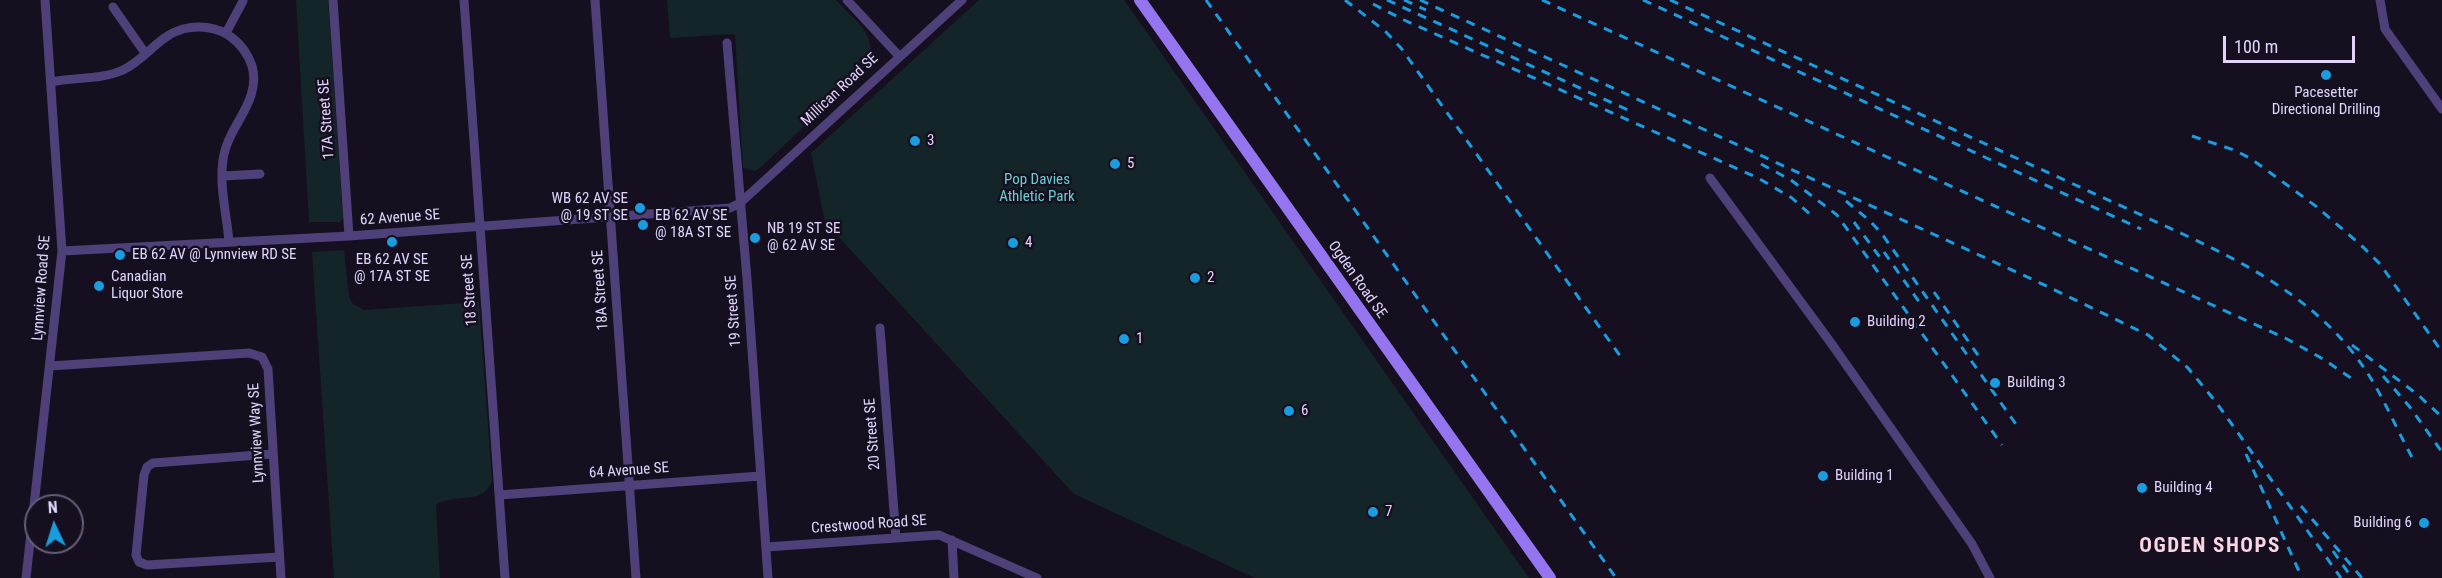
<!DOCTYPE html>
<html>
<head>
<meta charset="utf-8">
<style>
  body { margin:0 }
  #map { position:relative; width:2442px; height:578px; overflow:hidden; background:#160f20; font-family:"Roboto Condensed",sans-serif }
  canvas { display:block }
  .north { position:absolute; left:24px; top:494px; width:60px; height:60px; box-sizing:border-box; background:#160f20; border:2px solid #675d77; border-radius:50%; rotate:356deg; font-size:16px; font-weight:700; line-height:24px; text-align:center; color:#e1d3fa }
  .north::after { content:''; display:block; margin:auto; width:21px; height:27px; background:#1a9ddf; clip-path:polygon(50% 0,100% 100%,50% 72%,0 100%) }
  .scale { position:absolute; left:2223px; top:36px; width:132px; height:27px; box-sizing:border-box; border:3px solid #e1d3fa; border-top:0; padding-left:8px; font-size:18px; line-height:21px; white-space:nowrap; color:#e1d3fa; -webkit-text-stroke:4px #160f20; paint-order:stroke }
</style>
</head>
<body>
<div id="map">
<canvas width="2442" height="578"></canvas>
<div class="north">N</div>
<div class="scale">100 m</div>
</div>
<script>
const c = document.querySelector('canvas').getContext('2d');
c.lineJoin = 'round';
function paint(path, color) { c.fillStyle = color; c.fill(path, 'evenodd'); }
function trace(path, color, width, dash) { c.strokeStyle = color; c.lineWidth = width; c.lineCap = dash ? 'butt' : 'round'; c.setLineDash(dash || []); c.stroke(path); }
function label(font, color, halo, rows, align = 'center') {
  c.font = font + ' "Roboto Condensed",sans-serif'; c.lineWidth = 5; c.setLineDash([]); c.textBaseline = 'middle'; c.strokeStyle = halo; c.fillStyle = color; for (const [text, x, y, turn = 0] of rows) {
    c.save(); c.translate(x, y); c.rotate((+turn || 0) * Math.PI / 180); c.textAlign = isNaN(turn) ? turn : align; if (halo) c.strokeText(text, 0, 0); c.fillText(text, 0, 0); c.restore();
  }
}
const green = new Path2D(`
  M296,0H328L343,218L340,222H309Z
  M667,0H836C858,24 884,38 862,72L761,167L755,171L743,168L735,34L670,38Z
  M979,0H1124L1529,578H1255L1074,494L825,222L811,153Z
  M344,250L349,297L353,304L364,310L479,302L492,481C482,507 454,492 436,505L440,578H334L312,252Z`);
const street = new Path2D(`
  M333,0L349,236
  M464,0L505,578
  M595,0L636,578
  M847,0L899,56
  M2380,0L2385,29L2442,109
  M113,7L145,53
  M226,33L243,1
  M727,43L747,279L768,578
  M51,82C75,77 101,80 123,70C146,59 158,36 183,29C199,25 218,27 231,37C242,45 248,54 252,66C262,102 227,126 223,160C219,186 227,216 229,242
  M223,176L260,174
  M1710,178L1831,343L1972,544L1990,578
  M62,251L349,236L730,208L740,203L751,193L962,0
  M880,328L896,538
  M50,366L249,353L262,357L268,369L281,578
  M272,454L153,463L147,467L144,475L136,555L139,562L147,565L279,557
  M499,495L761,476
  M952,540L954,578
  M766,547L939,535L1037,578
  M26,578L62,251L45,0`);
const secondary = new Path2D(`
  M1140,0L1550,578`);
const rail = new Path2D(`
  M1206,0L1616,578
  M1345,0L1385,31L1401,48L1623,360
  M1387,0L1628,110
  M1404,0L1426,10
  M1420,0L2036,281L2148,335L2188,368L2216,402L2341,578
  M1542,0L2287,339L2323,359L2354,380
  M1643,0L2141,229
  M1670,0L2174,230C2250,265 2324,303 2370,377C2386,403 2398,432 2413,459
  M1373,4L1404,20L1758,178L1792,198L1813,217
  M2192,136L2234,150L2250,158L2317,207L2363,247L2380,264L2442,352
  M1761,164L1791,180L1837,215L2002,445
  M1846,201L1870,221L1882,234L2020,430
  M1854,222L1884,263
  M1884,252L1922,306
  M1934,292L1982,361
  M2352,345L2417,394L2442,417
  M2383,376L2409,406L2442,452
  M2246,454L2302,578
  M2301,506L2362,578
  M2333,551L2352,578`);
const markers = [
  [2326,75,6,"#1a9ddf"],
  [915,141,6,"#1a9ddf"],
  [1115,164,6,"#1a9ddf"],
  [640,208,6,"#1a9ddf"],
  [643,225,6,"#1a9ddf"],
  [755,238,6,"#1a9ddf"],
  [392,242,6,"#1a9ddf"],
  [1013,243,6,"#1a9ddf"],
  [120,255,6,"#1a9ddf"],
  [1195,278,6,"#1a9ddf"],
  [99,286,6,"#1a9ddf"],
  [1855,322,6,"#1a9ddf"],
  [1124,339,6,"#1a9ddf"],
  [1995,383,6,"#1a9ddf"],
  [1289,411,6,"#1a9ddf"],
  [1823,476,6,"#1a9ddf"],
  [2142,488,6,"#1a9ddf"],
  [1373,512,6,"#1a9ddf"],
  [2424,523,6,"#1a9ddf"]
];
const streetNames = [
  ["Millican Road SE",840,90,-43],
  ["17A Street SE",327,119,-94],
  ["62 Avenue SE",400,218,-4],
  ["Ogden Road SE",1357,280,55],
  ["Lynnview Road SE",42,288,-86],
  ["18 Street SE",470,290,-94],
  ["18A Street SE",601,290,-94],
  ["19 Street SE",734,311,-94],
  ["Lynnview Way SE",257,433,-93],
  ["20 Street SE",873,434,-94],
  ["64 Avenue SE",629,471,-4],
  ["Crestwood Road SE",869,525,-4]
];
const poiNames = [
  ["Pacesetter",2326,93,"center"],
  ["Directional Drilling",2326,110,"center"],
  ["3",927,141],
  ["5",1127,164],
  ["WB 62 AV SE",628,199,"right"],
  ["@ 19 ST SE",628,216,"right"],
  ["EB 62 AV SE",655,216],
  ["@ 18A ST SE",655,233],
  ["NB 19 ST SE",767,229],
  ["@ 62 AV SE",767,246],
  ["4",1025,243],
  ["EB 62 AV @ Lynnview RD SE",132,255],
  ["EB 62 AV SE",392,260,"center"],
  ["@ 17A ST SE",392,277,"center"],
  ["Canadian",111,277],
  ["Liquor Store",111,294],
  ["2",1207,278],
  ["Building 2",1867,322],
  ["1",1136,339],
  ["Building 3",2007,383],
  ["6",1301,411],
  ["Building 1",1835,476],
  ["Building 4",2154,488],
  ["7",1385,512],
  ["Building 6",2412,523,"right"]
];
const parkNames = [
  ["Pop Davies",1037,180],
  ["Athletic Park",1037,197]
];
const districtNames = [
  ["OGDEN SHOPS",2210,547]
];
paint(green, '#132529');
trace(street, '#4f4079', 9);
trace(secondary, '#9575ef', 12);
trace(rail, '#1a9ddf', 3, [9, 8]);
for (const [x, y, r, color] of markers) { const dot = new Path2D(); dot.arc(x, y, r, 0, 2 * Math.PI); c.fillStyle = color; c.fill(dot); trace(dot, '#160f20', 2); }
label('15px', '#e1d3fa', '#160f20', streetNames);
label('15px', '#e1d3fa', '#160f20', poiNames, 'left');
label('15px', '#68d1cf', '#160f20', parkNames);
c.letterSpacing = '1.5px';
label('bold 21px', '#fad5e4', '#160f20', districtNames);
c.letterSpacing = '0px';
</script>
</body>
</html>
